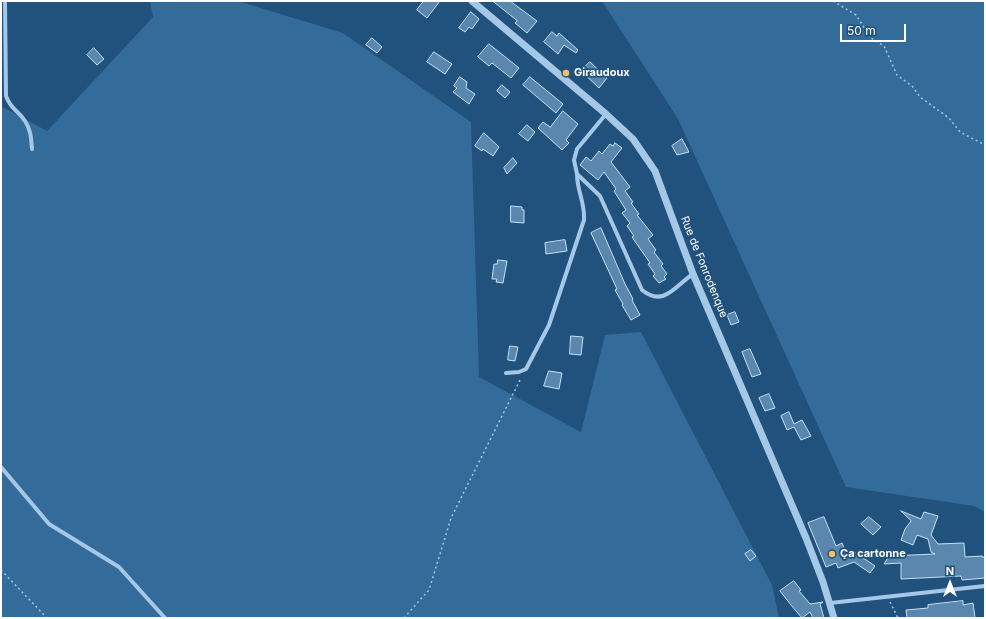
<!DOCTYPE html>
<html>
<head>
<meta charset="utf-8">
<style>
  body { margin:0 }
  #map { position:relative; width:986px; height:619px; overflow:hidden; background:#21517d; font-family:Inter,sans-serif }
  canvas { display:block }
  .frame { position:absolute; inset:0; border:2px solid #fff; pointer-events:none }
  .north { position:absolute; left:930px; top:563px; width:40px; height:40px; -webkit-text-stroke:3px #21517d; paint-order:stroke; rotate:0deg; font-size:11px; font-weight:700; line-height:16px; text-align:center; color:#fff }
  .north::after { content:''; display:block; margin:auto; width:14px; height:18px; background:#fff; clip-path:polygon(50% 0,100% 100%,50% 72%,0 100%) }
  .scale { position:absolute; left:840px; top:24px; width:66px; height:18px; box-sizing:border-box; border:2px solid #fff; border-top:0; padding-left:5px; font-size:12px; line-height:14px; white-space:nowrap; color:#fff; -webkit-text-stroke:3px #21517d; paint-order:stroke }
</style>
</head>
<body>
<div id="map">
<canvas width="986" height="619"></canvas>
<div class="frame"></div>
<div class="north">N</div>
<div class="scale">50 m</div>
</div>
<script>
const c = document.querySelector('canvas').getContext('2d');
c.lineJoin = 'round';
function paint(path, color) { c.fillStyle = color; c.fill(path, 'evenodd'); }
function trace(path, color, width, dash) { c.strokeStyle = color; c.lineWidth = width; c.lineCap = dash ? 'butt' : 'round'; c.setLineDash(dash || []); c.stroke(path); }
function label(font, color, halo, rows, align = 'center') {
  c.font = font + ' Inter,sans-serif'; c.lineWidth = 3.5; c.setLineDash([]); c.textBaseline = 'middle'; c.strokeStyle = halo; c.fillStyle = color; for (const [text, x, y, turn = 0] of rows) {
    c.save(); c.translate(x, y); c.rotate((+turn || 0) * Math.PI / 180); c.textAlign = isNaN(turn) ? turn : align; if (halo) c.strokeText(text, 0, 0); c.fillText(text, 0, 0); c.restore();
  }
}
const green = new Path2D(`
  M150,1H238L343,33L471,122L479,377L581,432L605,335L641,332L772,585L779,618H1V106L47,131L153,17Z
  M602,1H985V512L974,506L846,487L678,119Z`);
const building = new Path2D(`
  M424,1H440L427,18L417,10Z
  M493,1H510L537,21L527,33L515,23L517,21Z
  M471,12L479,19L472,29L469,27L465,32L459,28Z
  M552,32L557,36L559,33L578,50L576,53L564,45L558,54L544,42Z
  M372,38L382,47L377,53L366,45Z
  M489,44L519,68L511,78L492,63L489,66L478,57Z
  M94,48L104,59L97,65L87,55Z
  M434,52L452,64L445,74L427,62Z
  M590,62L607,78L599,88L581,71Z
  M460,77L467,82L466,88L475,94L469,104L453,92L457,88L454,86Z
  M530,77L563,104L556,113L523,85Z
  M502,85L510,92L505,98L497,91Z
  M563,111L578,124L566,140L569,143L562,150L538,128L543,122L550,127Z
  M527,125L535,132L528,141L519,134Z
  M484,133L499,147L493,156L483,149L482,151L475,146Z
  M682,139L689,152L677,155L672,146Z
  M615,143L622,148L611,162L630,187L625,191L633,202L631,203L639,214L637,215L653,235L648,239L656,250L654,252L663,264L661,266L667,274L664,277L666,279L659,283L653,276L655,274L648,264L650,263L632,237L634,236L627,226L630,223L622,213L626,210L614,191L616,189L604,172L598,180L580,165L586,157L591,161L599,151L602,154L610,144L613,146Z
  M513,158L517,163L507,174L504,168Z
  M511,206L522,207V210H524V223L511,222Z
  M601,228L625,284L633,299L632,300L640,315L631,320L622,305L623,304L615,290L617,289L591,233Z
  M565,240L567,251L546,254L545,243Z
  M498,260L507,261L503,283L496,282L497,279H492L494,264H497Z
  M735,312L739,322L731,325L727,315Z
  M571,336L583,337L581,355L570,354Z
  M510,346L518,347L515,361L508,360Z
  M750,349L761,374L752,377L742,352Z
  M549,371L562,373L559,389L544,386Z
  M769,394L775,408L765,411L759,398Z
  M789,412L794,424L802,420L811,436L801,440L794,427L787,430L781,416Z
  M901,511L921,519L924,512L938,516L931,535L938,544L964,543L965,557L982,556V557H985V578L962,580L961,576L901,579V563L884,564L889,556L935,554L931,552L928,539L917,535L913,545L901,540L905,529L911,521Z
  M824,517L836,546L842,543L848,558L853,551L875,566L870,573L854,562L838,568L836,563L826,567L808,523Z
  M869,517L881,527L873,535L861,524Z
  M751,550L756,556L750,561L745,554Z
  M794,581L801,590L799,591L810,604L823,602L820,604L824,618H813L810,612L802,618L791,605L780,591Z
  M963,601V605L973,603L975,618H907L906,610L928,608V605Z`);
const path = new Path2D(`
  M833,1L856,15L871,38L884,46L897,75L912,86L920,97L949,118L960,132L985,145
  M1,570L47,618
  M890,602L898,618
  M404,618L429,590L451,518L521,378`);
const minor = new Path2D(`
  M5,1L6,96C11,110 18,110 25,121C31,130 31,138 32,149
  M606,114L577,149L574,160L577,174L600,196L642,290C664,308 676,285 693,274
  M506,373L519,372L526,369L549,325L584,220C585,201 577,192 577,174
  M1,467L49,524L119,567L165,618
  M830,603L985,586`);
const tertiary = new Path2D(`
  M472,1L606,114L633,139L655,171L693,274L806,538L823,582L834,618`);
const markers = [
  [566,73,4,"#f3be65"],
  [832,554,4,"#f3be65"]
];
const poiNames = [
  ["Giraudoux",574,73],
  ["Ça cartonne",840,554]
];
const streetNames = [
  ["Rue de Fonrodenque",704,267,68]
];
paint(green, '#336b9b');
paint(building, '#5987ae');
trace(building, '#c7e0f5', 1);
trace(path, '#a4c8e6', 1.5, [2, 3]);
trace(minor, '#a4c8e6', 4);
trace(tertiary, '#a4c8e6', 7);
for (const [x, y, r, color] of markers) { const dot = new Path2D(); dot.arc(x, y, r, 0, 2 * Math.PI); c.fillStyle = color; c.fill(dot); trace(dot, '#21517d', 1.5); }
label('bold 11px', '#fff', '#21517d', poiNames, 'left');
label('11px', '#fff', '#21517d', streetNames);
</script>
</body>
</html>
